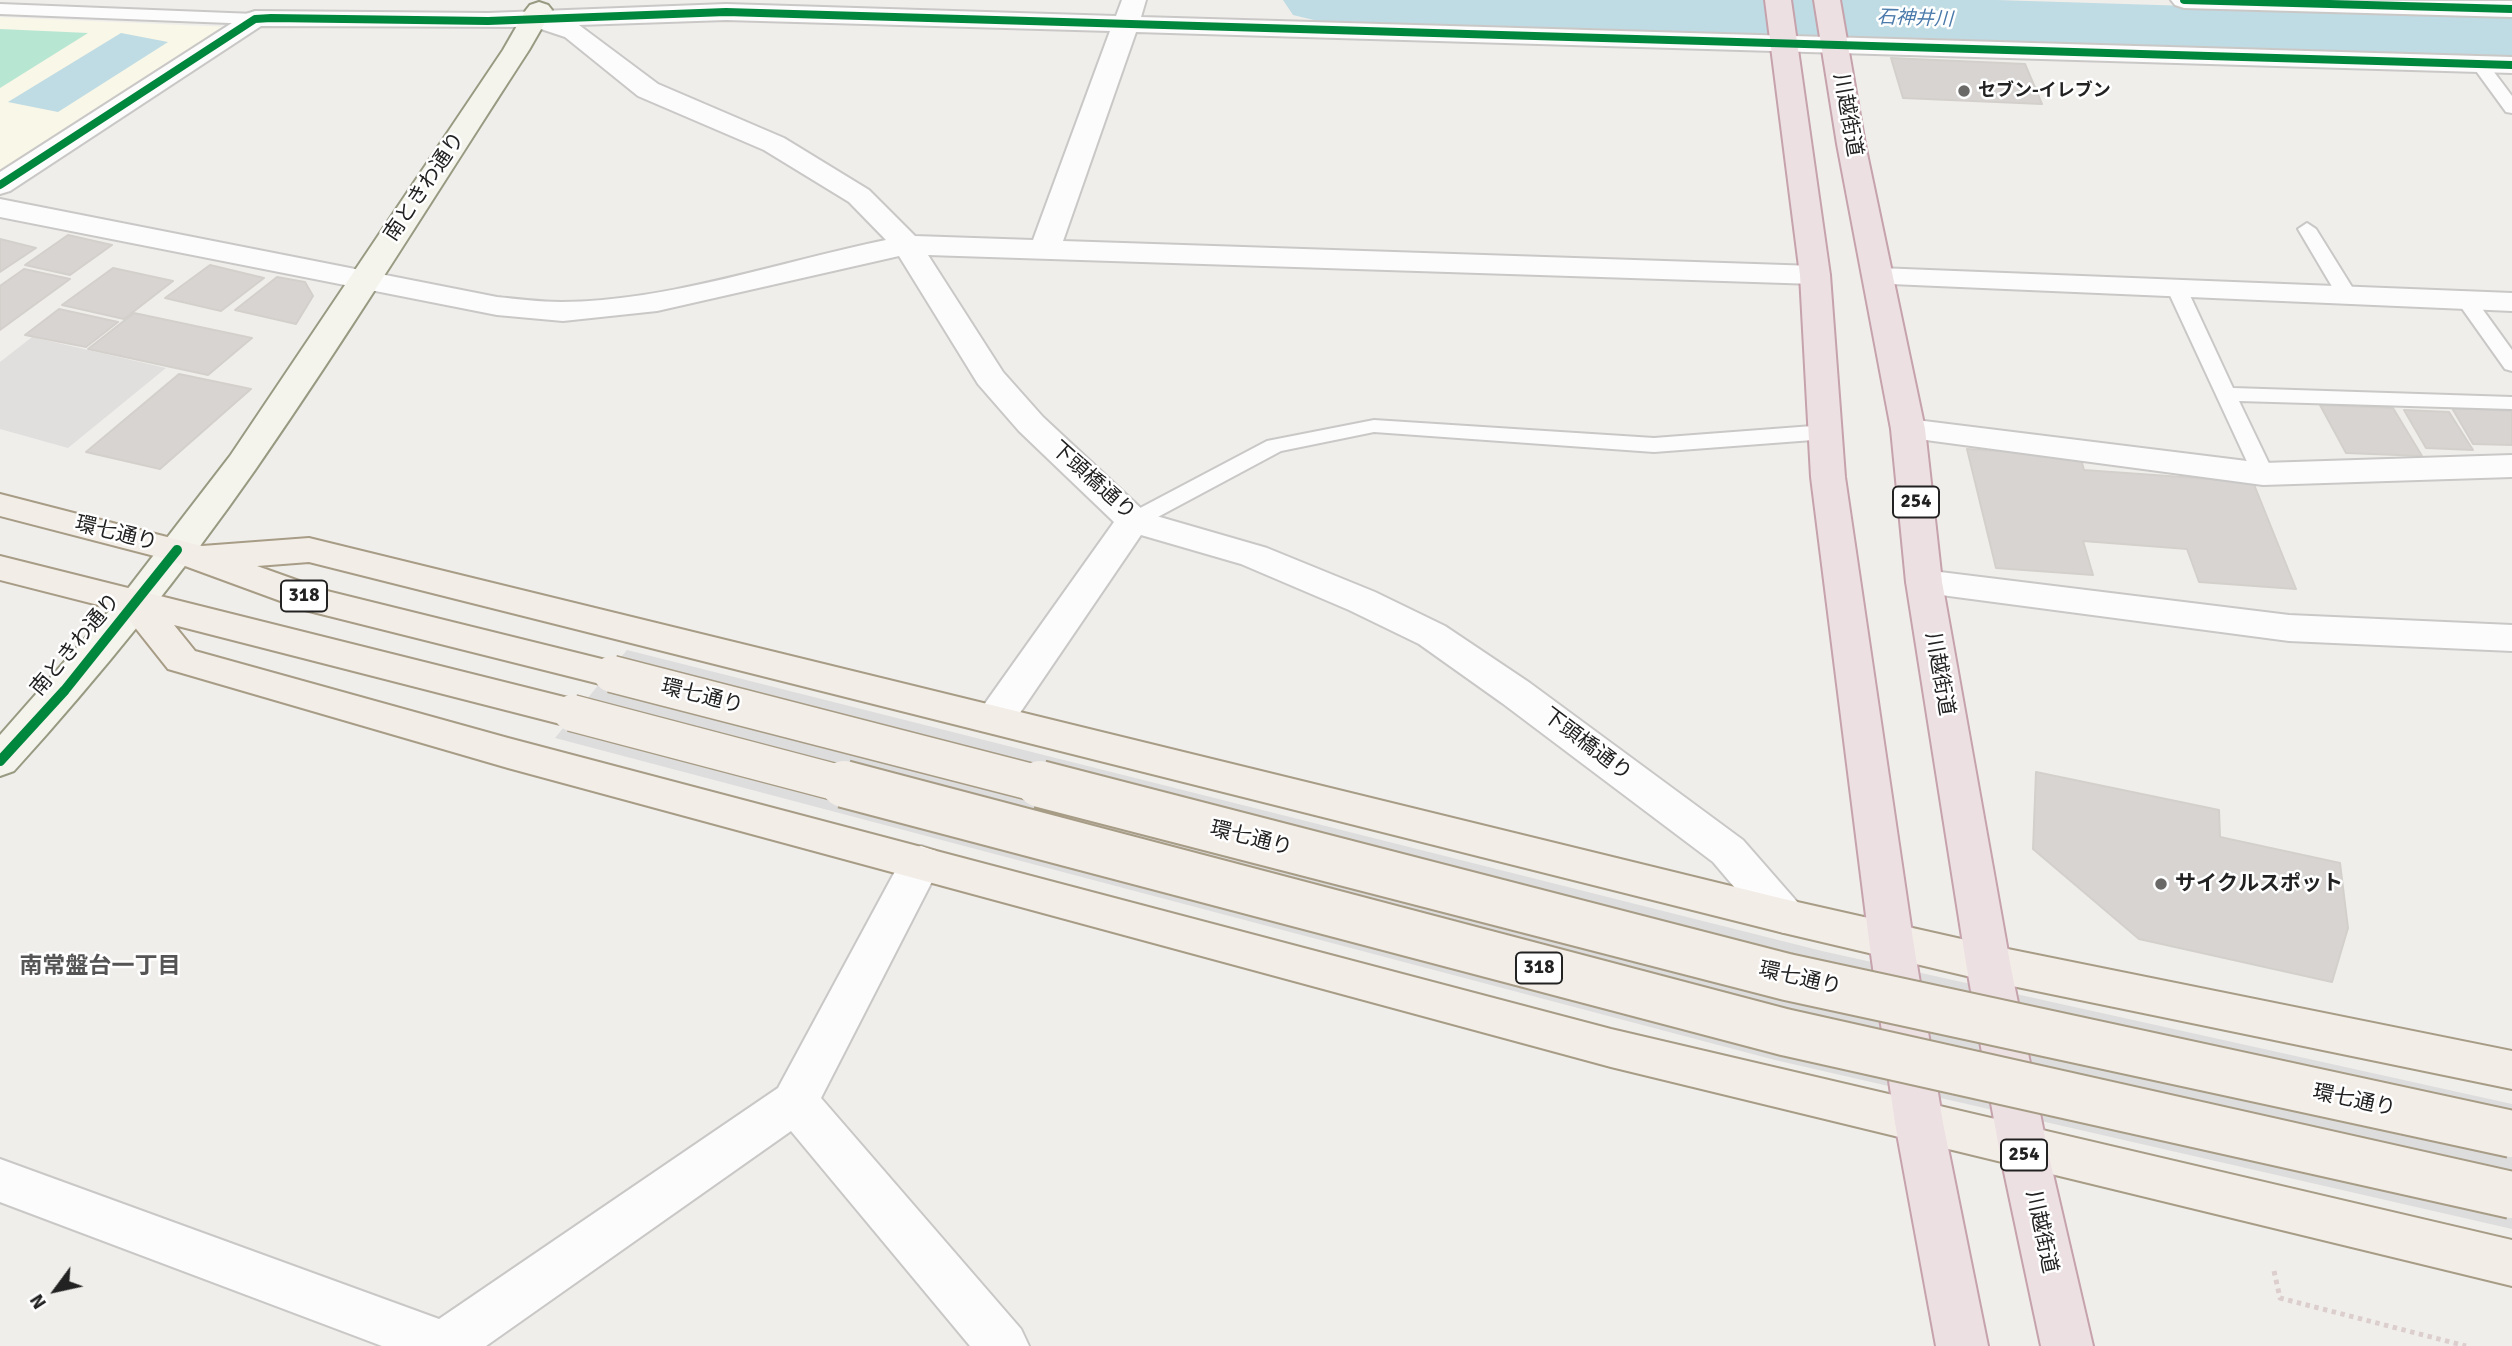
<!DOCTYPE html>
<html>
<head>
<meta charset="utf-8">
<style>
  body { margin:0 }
  #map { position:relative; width:2512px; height:1346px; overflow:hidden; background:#f0eeeb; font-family:Signika,sans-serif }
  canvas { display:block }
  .north { position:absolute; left:21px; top:1255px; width:70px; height:70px; -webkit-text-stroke:5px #fff; paint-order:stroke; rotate:237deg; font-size:19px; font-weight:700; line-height:28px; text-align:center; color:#222 }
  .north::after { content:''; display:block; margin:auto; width:24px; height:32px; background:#222; clip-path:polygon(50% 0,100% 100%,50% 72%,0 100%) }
</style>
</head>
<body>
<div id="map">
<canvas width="2512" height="1346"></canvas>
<div class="north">N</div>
</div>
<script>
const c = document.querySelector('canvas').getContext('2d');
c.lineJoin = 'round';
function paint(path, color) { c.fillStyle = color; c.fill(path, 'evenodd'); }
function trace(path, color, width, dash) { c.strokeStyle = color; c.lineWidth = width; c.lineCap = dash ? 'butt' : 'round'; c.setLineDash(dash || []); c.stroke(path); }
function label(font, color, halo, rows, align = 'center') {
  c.font = font + ' Signika,"Noto Sans JP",sans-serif'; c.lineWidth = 5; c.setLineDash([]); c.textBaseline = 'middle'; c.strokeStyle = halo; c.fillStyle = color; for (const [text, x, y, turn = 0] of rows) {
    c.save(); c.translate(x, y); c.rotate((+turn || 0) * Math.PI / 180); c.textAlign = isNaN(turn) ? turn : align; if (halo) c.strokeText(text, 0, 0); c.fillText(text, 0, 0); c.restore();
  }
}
const education = new Path2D(`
  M0,17L229,27L0,176Z`);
const pitch = new Path2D(`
  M0,29L88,33L0,88Z`);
const parking = new Path2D(`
  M32,337L166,368L68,448L0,429V362Z`);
const water = new Path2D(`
  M121,33L168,42L58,112L8,102Z`);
const pier = new Path2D(`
  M627,650L1822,951L2512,1104V1229L1775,1060L555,738Z`);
const river = new Path2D(`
  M1283,0H1996L2512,16V60L1318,21L1293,15Z`);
const building = new Path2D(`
  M1891,58L2025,64L2042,104L1903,98Z
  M68,235L112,245L70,275L25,265Z
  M0,239L36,248L0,272Z
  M210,265L264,278L221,311L165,298Z
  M113,268L173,281L124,319L62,305Z
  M24,269L70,279L0,330V286Z
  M277,277L305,282L313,296L296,324L235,310Z
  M59,309L118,322L86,347L25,335Z
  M134,313L252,338L208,375L88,349Z
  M179,374L251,389L160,469L86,452Z
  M2320,405L2393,408L2422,456L2346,453Z
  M2452,408L2512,411V445L2473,444Z
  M2404,410L2449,412L2473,450L2426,448Z
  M1967,449L2080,456L2084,470L2253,482L2296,589L2199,582L2187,549L2083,541L2093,575L1996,568Z
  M2036,772L2219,810L2220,837L2340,863L2348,928L2332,982L2139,939L2033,849Z`);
const path = new Path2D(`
  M2274,1271L2280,1298L2466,1346`);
const lane = new Path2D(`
  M0,4L255,14L263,19L255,24L0,14Z
  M2479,59L2485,60L2512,96V113L2506,112L2471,64Z
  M2307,223L2316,229L2357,295L2354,299H2340L2337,295L2298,229Z
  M2177,283L2187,289L2233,388L2512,397V409L2239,401L2274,474L2263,481L2255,479L2167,289Z
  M2466,294L2473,296L2512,350V371L2505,369L2456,300Z
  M1374,420L1654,438L1826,425L1837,432L1826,439L1654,452L1374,432L1281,451L1141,526H1125L1122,521L1125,516L1267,441Z`);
const street = new Path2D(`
  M1122,0H1146L1141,17L2512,57V73L1136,32L1063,241L1815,266L1826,269L1830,275L1826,281L1815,284L928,255L1003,372L1043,417L1146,513L1267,548L1375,592L1445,626L1530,683L1743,840L1799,904L1806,916L1799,928L1784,933L1769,928L1713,862L1502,703L1419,644L1349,610L1241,564L1141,535L1009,729L995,733L981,729L975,719L981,709L1114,522L1019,431L978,384L899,256L657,311L563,321L497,315L0,217V199L497,297C518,299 539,302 561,302C671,301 778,262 886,240L849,202L764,150L638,96L565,37L535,27L261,26L10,191L0,194V172L246,14L255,11L488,13L726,4L1116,16ZM726,20L1110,31L1033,240L915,236L869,190L784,138L658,84L579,25Z
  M2171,0L2512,1V17L2184,8L2175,5Z
  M1879,268L2512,293V311L1868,283L1864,277L1868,271Z
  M1908,419L2263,463L2512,455V477L2263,485L1896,436L1891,429L1896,422Z
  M1924,570L2289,615L2512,625V651L2289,641L1911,591L1906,582L1911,573Z
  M921,846L936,851L942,862L821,1098L1021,1329L1029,1346H970L791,1131L486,1346H382L0,1202V1159L439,1319L778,1088L906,851Z`);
const secondary = new Path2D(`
  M539,2L548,5L552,10L529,50C438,190 350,333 255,470C181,576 100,676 14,771L0,776V735L123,595L230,456L503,50L526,10L530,5Z`);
const primary = new Path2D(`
  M0,494L202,546L309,538L1784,899L1988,945L2512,1051V1089L1988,981L1784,933L309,562L257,566L327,591L626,665L631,674L626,683L612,687L305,610L166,559L0,516Z
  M0,556L572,699L586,703L592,713L586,723L572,727L174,625L195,651L508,738L1611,1029L2512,1240V1286L1611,1067L508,768L168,669L122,611L0,580Z`);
const highway = new Path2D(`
  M1765,0H1791L1830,275L1845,477L1913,940L1943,1123L1988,1346H1936L1895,1123L1869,940L1811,477L1800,275Z
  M1814,0H1840L1865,144L1925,429L1942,582L2010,963L2047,1148L2093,1346H2041L1999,1148L1966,963L1906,582L1891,429L1837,144Z`);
const primaryBridgeFar1 = new Path2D(`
  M612,674L1047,786
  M572,713L850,786`);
const primaryBridge = new Path2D(`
  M844,784L1784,1032L2512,1195
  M1040,784L1787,977L2512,1134`);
const cyclewayFar1 = new Path2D(`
  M2184,0L2512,9
  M0,185L255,19L271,18L488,21L726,12L2512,65`);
const cycleway = new Path2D(`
  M0,761L65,690L177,550`);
const markers = [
  [1964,91,7,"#6a6968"],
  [2161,884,7,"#6a6968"]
];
const farPoinames = [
  ["セブン-イレブン",1978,91]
];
const farWaternames = [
  ["石神井川",1915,19,2]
];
const shields = [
  [1916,502,46],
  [304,596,46],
  [1539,968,46],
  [2024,1155,46]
];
const shieldNames = [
  ["254",1916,502],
  ["318",304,596],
  ["318",1539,968],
  ["254",2024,1155]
];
const streetNames = [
  ["川越街道",1847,115,80],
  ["南ときわ通り",425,187,-56],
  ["下頭橋通り",1093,481,42],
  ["環七通り",116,534,14],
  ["南ときわ通り",76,645,-50],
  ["川越街道",1939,674,80],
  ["環七通り",702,697,14],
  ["下頭橋通り",1587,745,37],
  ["環七通り",1251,839,14],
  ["環七通り",1800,979,13],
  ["環七通り",2354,1101,12],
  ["川越街道",2041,1232,78]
];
const poiNames = [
  ["サイクルスポット",2175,884]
];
const neighbourhoodNames = [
  ["南常盤台一丁目",100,967]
];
paint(education, '#f8f7e8');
paint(pitch, '#b7e6d2');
paint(parking, '#e0dfde');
paint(water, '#bfdbe3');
paint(pier, '#dedddd');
paint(river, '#bfdbe3');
paint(building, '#d7d4d2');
trace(building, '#d3d0cc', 2);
trace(lane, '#c9c8c7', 4);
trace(street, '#c9c8c7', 4);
trace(secondary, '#999a82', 4);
trace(primary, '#a79c86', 4);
trace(highway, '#c5a2ac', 4);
trace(path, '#dccecd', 5, [4.5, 4.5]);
paint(lane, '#fdfcfc');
paint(street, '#fdfcfc');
paint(secondary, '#f4f4ed');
paint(primary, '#f3ede7');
paint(highway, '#ece0e2');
trace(primaryBridgeFar1, '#a79c86', 39, []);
trace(primaryBridge, '#a79c86', 50, []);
trace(primaryBridgeFar1, '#f3ede7', 36);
trace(primaryBridge, '#f3ede7', 46);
trace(cyclewayFar1, '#00873e', 8);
trace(cycleway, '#00873e', 10);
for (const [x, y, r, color] of markers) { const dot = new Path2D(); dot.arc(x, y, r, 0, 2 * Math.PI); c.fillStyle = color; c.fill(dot); trace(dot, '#fff', 2.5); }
label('bold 18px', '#222', '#fff', farPoinames, 'left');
label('italic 19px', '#4a7aab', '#fff', farWaternames);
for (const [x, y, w] of shields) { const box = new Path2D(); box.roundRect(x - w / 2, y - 15.5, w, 31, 5); c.fillStyle = '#fff'; c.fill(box); trace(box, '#222', 2); }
label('bold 19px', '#222', null, shieldNames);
label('21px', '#222', '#fff', streetNames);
label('bold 21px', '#222', '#fff', poiNames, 'left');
label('bold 23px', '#555', '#fff', neighbourhoodNames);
</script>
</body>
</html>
